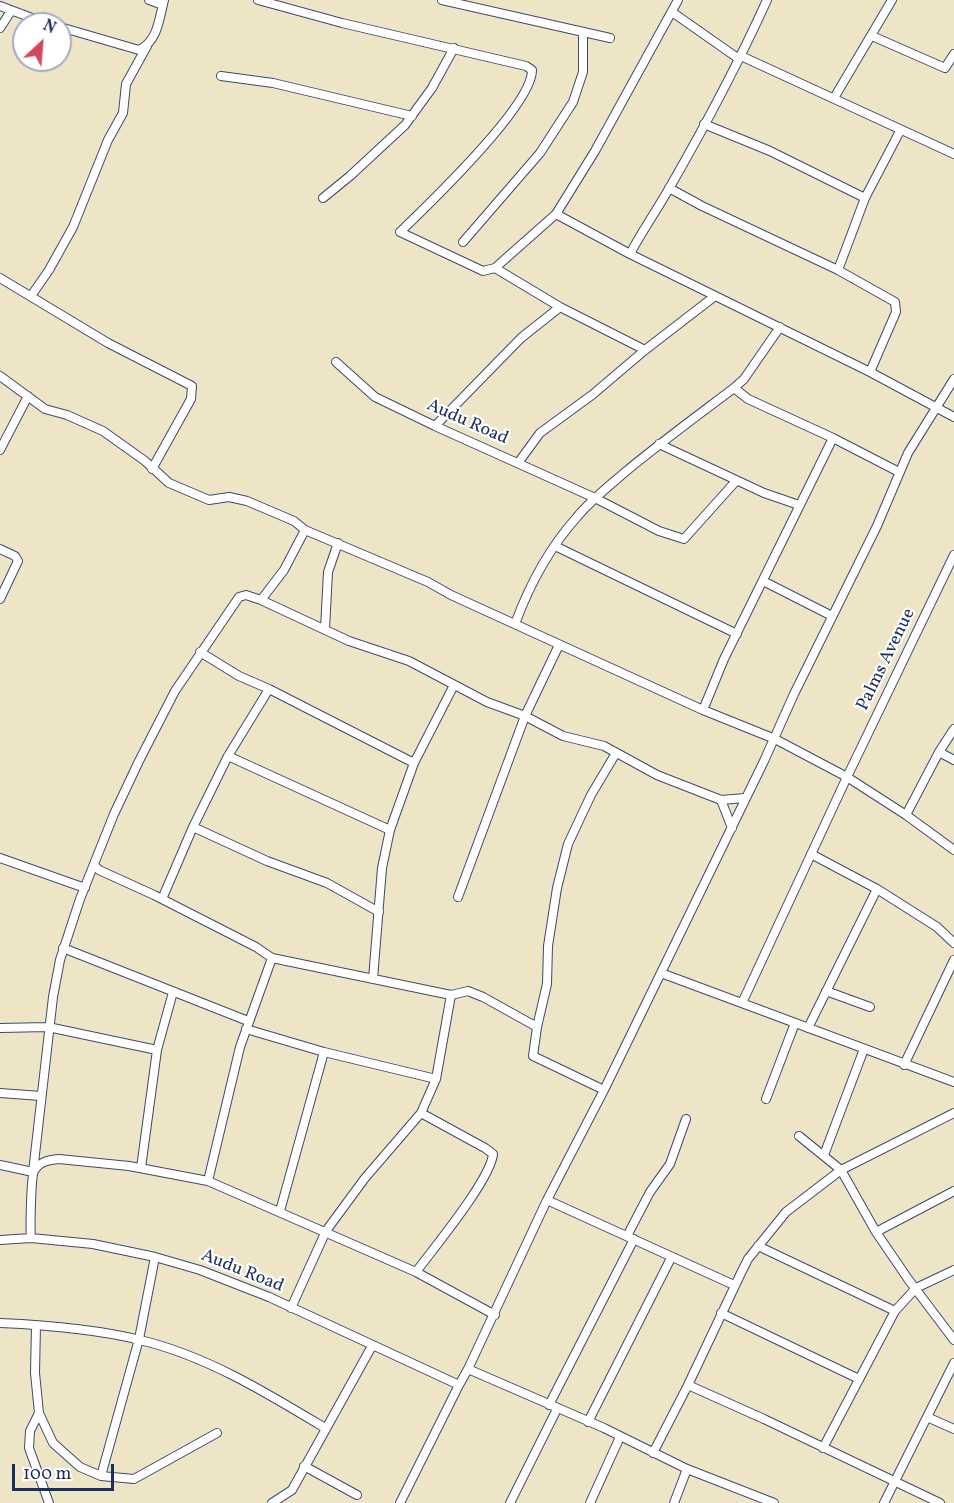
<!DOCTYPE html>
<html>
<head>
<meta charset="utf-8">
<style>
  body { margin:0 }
  #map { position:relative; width:954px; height:1503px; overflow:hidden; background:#eee5c7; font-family:Vollkorn,serif }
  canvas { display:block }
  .north { position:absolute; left:12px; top:12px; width:60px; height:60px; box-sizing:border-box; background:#fff; border:2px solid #a4acbf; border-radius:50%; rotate:26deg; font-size:16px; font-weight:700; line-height:24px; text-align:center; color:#1b2f5e }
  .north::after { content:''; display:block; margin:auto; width:21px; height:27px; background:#d1495b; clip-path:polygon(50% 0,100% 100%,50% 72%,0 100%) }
  .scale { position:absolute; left:12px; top:1464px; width:102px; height:27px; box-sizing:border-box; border:3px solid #1b2f5e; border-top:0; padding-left:8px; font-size:18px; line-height:21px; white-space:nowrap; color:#1b2f5e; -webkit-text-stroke:4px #fff; paint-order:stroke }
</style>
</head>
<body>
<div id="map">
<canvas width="954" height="1503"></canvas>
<div class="north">N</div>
<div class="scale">100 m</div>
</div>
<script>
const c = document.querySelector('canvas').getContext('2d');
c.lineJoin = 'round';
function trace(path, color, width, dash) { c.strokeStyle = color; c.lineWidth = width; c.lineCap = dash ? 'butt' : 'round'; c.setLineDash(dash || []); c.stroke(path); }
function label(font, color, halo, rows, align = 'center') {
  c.font = font + ' Vollkorn,serif'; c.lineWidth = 4.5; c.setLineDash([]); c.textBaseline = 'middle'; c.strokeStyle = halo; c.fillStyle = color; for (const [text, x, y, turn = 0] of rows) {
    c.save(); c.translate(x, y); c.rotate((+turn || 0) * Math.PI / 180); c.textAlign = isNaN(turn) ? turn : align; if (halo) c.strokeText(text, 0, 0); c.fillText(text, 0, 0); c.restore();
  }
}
const minor = new Path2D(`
  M149,0L163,5
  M258,0L342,23L526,66L532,70C533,105 427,206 400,232L483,271L495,268L556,214L595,151L678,0
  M442,0L610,38
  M0,6L48,24
  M672,12L739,59
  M60,27L139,50C158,41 159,19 164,0
  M0,28L11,11
  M872,36L945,68L954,54
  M741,56L954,154
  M221,76L273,83L412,116
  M834,98L892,0
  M704,124L770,151L865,198L838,270
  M669,188L702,206L838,270L895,302L896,312L870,372
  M323,198L350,176L405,125L432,88L454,48
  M865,198L900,131
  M556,214L630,254L870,372L954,417
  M463,242L540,153L573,102L583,72V33
  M630,254C642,231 657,210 670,187C705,126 738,64 767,0
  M495,268L560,307L645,350
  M0,278L108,343L192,386L191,399L152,469
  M31,296L49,270L73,227L108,140L123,113L126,84L147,46
  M336,362L375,397L435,426L595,498L659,531L684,539L736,481
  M0,376L45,409L67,415L103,431L145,461L169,483L209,500L229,497L247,501L294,521L305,530L428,582L451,595L703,710L775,739L847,777L906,815L954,850
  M734,388L748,399L833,438L899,472
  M435,426L521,338L560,307
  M659,444L764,493L799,505
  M0,450L28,396
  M518,463L540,433L592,395L645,350L715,296
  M555,546L737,634
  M0,549L15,556L18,561L0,599
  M763,581L832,616
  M261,600L284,570L305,530
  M515,624C529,586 550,547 577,517C591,500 608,487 624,473C660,443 697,416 734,388L744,379L780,327
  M325,629L328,572L338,543
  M200,652L239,676L269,689L414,763
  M703,710L724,659L833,438
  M939,752L954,760
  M228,756L390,830
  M721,800L732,828
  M906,815L939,752L954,729
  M193,827L267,861L327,883L379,912
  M811,854L877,889L937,927L954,943
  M0,858L85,888
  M95,866L99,870L154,895L256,947L272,958L451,995L468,991L483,997L537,1027
  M458,897L525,716L563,736L604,746L657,775L721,800L745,798
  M162,899L193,827L228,756L269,689
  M63,948L248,1021
  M661,973L954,1082
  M373,979L382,868L390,830L414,763L454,685
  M826,991L870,1007
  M742,1003L847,777L954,555
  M0,1028L48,1027L157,1050
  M808,1028L877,889
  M246,1029L324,1052L436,1079
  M904,1065L954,960
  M604,1090L533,1056L537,1027L547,984L548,946L557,888L568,844L591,795L616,753
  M0,1093L41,1096
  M766,1099L795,1023
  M799,1136L841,1170L876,1232L908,1279L954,1340
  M824,1155L864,1049
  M0,1165L33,1172L53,997L60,960L80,899L114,814L139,761L175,691L239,597L246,595L261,600L349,641L409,661L487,702L525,716L559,645
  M141,1168L157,1050L173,992
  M208,1181L240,1047L272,958
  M547,1200L734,1285
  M280,1211L324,1052
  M876,1232L954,1191
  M627,1236L650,1192L670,1164L686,1119
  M31,1238C30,1228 31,1177 34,1171C40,1161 49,1160 59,1159L129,1166L208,1181L416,1272L495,1315
  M0,1240L31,1238L93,1244L155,1257L200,1270L269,1297L459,1385
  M758,1246L895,1311
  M416,1272C433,1249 491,1179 493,1154L485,1148L421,1113
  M291,1308L326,1231L365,1178L421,1113L436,1079L451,995
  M721,1313L859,1379
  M0,1323C45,1325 96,1329 140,1340C207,1356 267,1393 325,1428
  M36,1325L35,1373L39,1413L53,1443L80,1467L101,1476L134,1479L217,1433
  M468,1369L604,1428L687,1469L774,1503
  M688,1385L764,1419L940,1503
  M549,1405L634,1239
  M39,1413L30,1431L29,1448L49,1503
  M927,1417L954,1429
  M588,1422L671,1258
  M823,1448L895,1311L916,1288L954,1270
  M653,1453L688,1385L741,1273L748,1259L786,1212L841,1170L954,1113
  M304,1466L357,1495
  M101,1476L139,1339L155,1257
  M272,1503L292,1490L372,1346
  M400,1503L459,1385L468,1369L547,1200L604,1090L764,761L794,694L877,526L908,453L954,379
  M510,1503L557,1409
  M590,1503L620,1437
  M674,1503L687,1469
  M884,1503L954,1363`);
const streetNames = [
  ["Audu Road",467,423,24],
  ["Palms Avenue",887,660,-64],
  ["Audu Road",242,1272,22]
];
trace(minor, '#3b4a6e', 10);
trace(minor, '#fff', 8);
label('18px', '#1b2f5e', '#fff', streetNames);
</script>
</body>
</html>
